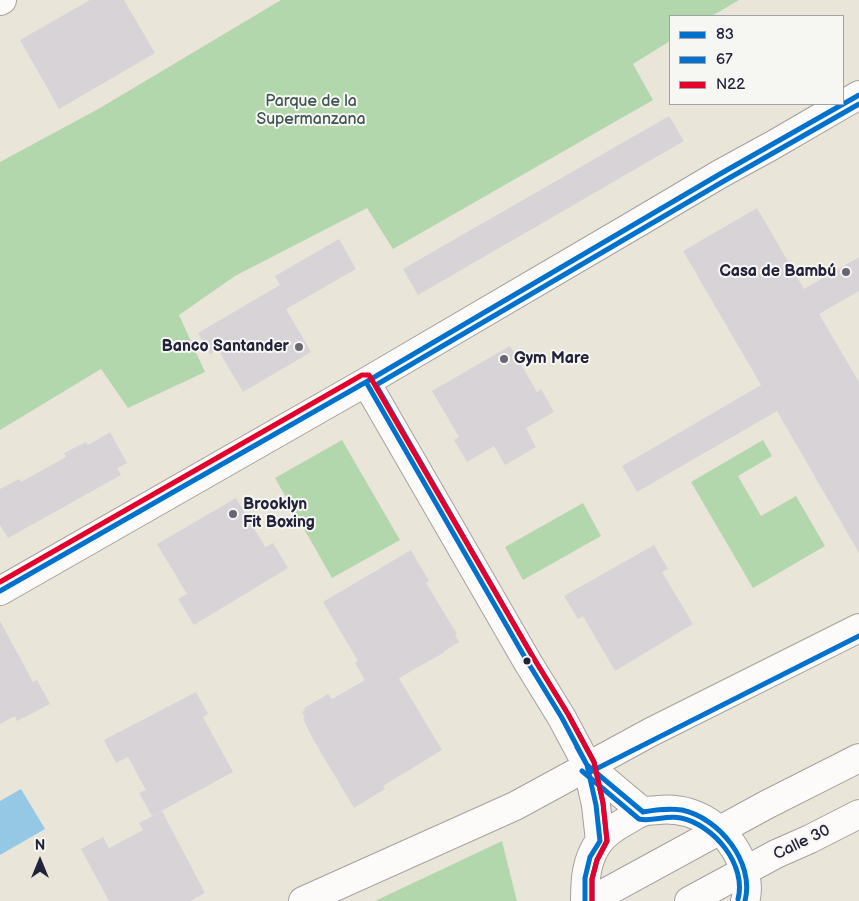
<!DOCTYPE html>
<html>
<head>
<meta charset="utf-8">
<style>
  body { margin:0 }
  #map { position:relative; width:859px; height:901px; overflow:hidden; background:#eae5d9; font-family:"Balsamiq Sans",sans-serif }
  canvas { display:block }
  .legend { position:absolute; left:669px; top:15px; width:175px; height:90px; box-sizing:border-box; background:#f6f6f2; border:1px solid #a1a1a9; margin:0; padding:6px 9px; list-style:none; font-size:15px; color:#22223b }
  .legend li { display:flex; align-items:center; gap:10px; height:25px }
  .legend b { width:25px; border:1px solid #a1a1a9 }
  .north { position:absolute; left:15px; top:836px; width:50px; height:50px; -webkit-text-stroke:4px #f6f6f2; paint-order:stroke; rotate:0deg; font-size:14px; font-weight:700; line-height:20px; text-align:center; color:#22223b }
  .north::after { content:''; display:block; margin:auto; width:18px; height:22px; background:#22223b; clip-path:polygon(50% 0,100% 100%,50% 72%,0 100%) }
</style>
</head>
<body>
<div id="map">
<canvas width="859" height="901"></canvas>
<ul class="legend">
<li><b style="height:6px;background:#0072ce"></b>83</li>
<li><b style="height:6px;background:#0072ce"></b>67</li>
<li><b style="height:6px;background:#e4002b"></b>N22</li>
</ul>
<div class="north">N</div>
</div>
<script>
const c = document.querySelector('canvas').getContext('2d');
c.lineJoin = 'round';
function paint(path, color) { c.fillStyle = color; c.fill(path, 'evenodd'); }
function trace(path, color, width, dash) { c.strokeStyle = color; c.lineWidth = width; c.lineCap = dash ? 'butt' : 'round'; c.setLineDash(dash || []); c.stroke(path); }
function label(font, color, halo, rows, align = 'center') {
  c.font = font + ' "Balsamiq Sans",sans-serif'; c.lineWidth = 4; c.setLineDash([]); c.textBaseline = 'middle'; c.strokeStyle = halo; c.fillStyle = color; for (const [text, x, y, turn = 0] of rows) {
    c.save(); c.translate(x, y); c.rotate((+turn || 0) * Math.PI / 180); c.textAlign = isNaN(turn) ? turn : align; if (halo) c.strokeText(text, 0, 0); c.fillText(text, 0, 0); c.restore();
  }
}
const green = new Path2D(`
  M281,0H739L712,16H670V41L633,64L653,100L393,249L367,208L235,276L179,315L205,372L128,408L101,369L0,430V162L100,108Z
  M342,440L400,540L332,578L275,478Z
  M763,440L772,456L738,476L761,516L796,496L825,546L753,588L691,482Z
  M583,503L601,536L523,580L505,547Z
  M502,841L517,901H375Z`);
const water = new Path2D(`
  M21,789L45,829L0,855V801Z`);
const building = new Path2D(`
  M90,0H124L155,53L59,109L20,40Z
  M669,116L684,141L418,295L403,269Z
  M757,208L804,289L859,257V291L819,314L859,382V553L777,411L637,492L622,466L761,385L683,251Z
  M339,239L356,269L286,309L311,352L243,392L218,350L210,354L198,333L280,285L275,276Z
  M510,346L537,392L541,389L554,412L526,428L536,447L505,465L494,446L467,462L454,440L459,437L432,391Z
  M110,432L127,463L117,468L121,475L8,538L0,525V489L19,479L21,482L66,457L64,453L86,442L88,445Z
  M236,498L265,547L273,543L288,568L194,625L178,599L187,594L157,544Z
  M654,545L668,569L662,572L693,624L615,671L583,616L578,619L564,596Z
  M411,550L429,581L426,583L457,634L455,635L459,642L444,651L445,652L399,678L442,750L383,786L385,789L354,808L313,739L303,719L305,718L302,712L305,710L304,708L328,694L332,699L365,680L355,663L358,661L323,602Z
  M0,621L33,682L37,680L50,704L17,721L15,716L0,724Z
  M196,692L208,714L203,717L233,772L152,816L139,793L146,790L128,757L116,763L104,740Z
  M162,811L205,893L190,901H109L81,849L103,837L109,848L143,830L139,823Z`);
const minor = new Path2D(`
  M0,1L2,0
  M366,382L527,661L562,718L587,765L596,805L600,841
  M0,591L366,382L639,222L720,174L773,145L859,95
  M587,765L643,812
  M303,901L515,806L651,732L859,628
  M585,901C585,880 586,860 599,842C605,834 617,826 626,821C631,818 637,814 643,812C647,810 653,811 658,810C696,806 728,829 742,863C746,874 749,890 745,901`);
const highway = new Path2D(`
  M590,901L766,805L859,758
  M689,901L776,854L810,839L859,814`);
const bus1 = new Path2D(`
  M366,382L527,661L562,718L587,765L643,812C656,810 668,808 682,810C719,818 755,862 745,901
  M0,591L366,382L720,174L859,95
  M577,747L587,765L596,805L600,841L590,857L585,878V901`);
const bus2 = new Path2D(`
  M582,771L639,819C652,822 666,815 681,818C714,825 747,865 738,899
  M590,772L859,636
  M592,901V879L597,860L607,841L603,803L594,762L568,714L533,657L376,385L724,181L859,104`);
const bus3 = new Path2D(`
  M0,582L362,375H369L533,657L568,714L594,762L603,803L607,841L597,860L592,879V901`);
const markers = [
  [846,272,5,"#686672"],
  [299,347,5,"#686672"],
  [504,359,5,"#686672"],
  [233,514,5,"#686672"],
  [527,661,4.5,"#22223b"]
];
const parkNames = [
  ["Parque de la",311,102],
  ["Supermanzana",311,120]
];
const poiNames = [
  ["Casa de Bambú",836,272],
  ["Banco Santander",289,347],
  ["Gym Mare",514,359,"left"],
  ["Brooklyn",243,505,"left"],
  ["Fit Boxing",243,523,"left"]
];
const streetNames = [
  ["Calle 30",802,843,-26]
];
paint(green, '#b3d7ac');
paint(water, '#94c8e4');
paint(building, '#d8d3d7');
trace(minor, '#a4a19e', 30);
trace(highway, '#a4a19e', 30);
trace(minor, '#fcfbf9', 28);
trace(highway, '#fcfbf9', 28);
trace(bus1, '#0072ce', 5);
trace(bus2, '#0072ce', 5);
trace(bus3, '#e4002b', 5);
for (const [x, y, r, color] of markers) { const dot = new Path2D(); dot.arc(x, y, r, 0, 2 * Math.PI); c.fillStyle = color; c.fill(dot); trace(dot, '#f6f6f2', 2); }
label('16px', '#405552', '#f6f6f2', parkNames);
label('bold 16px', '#22223b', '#f6f6f2', poiNames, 'right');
label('16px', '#22223b', '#f6f6f2', streetNames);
</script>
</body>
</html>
